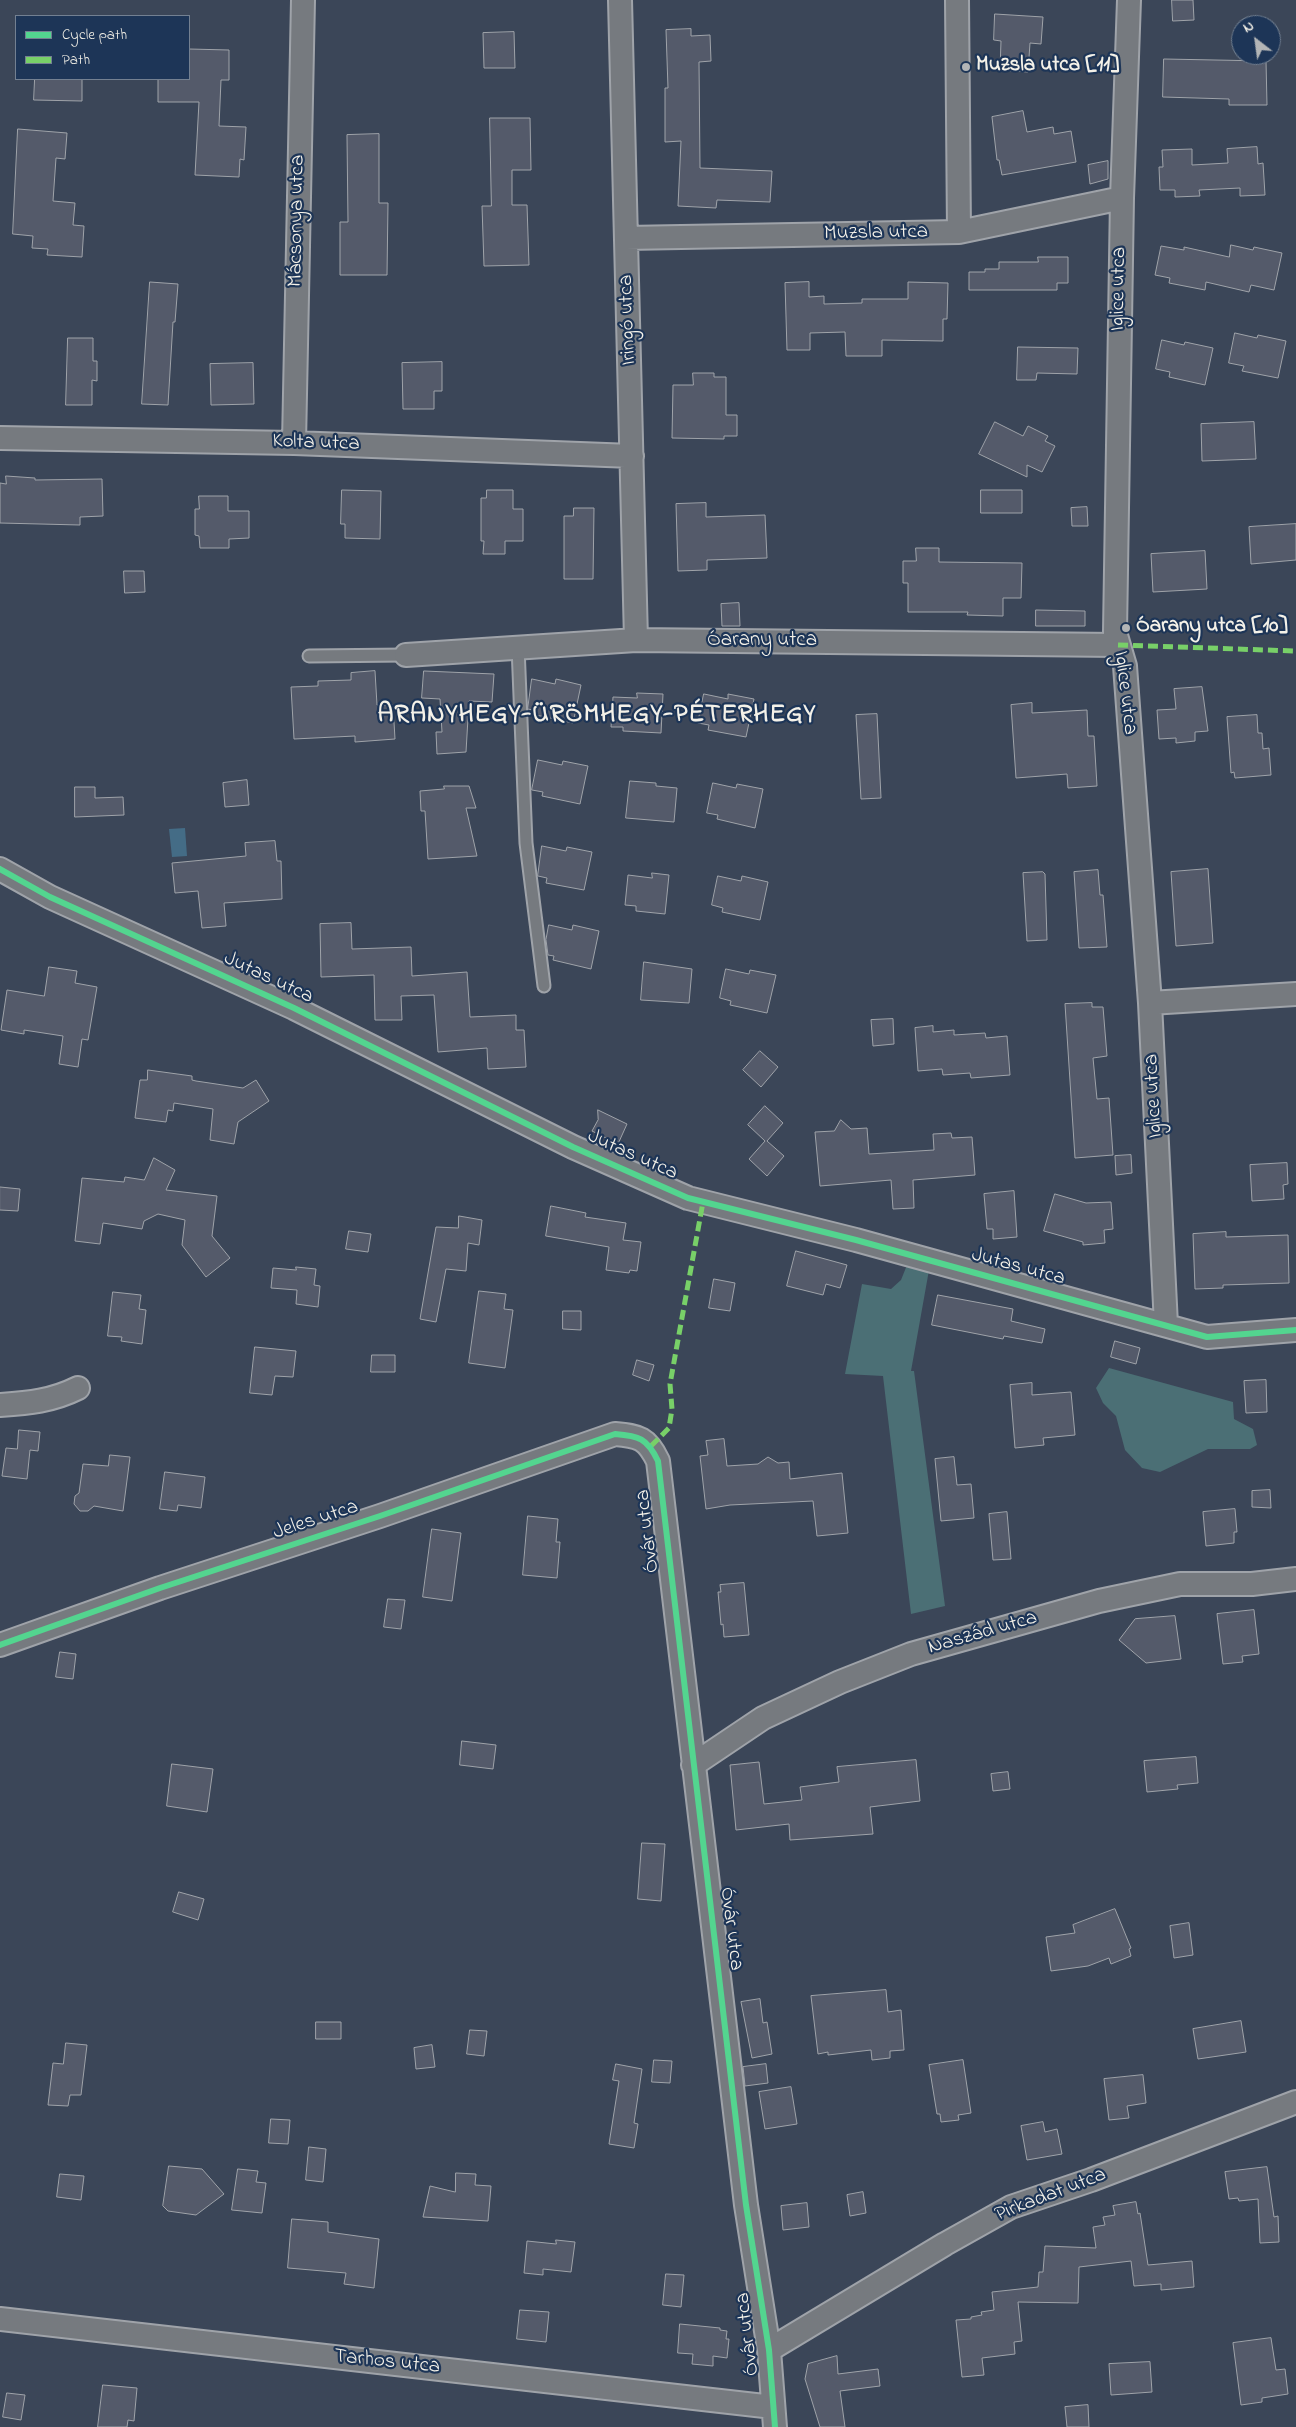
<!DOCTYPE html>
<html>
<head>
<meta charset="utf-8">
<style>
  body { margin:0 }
  #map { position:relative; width:1296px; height:2427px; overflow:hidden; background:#3b4658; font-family:"Indie Flower",sans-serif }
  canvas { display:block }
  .legend { position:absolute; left:15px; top:15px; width:175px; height:65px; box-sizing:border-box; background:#1d3557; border:1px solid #738091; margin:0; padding:6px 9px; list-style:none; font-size:15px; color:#f4f1e8 }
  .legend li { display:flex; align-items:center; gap:10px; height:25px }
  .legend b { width:25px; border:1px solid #738091 }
  .north { position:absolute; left:1231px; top:15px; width:50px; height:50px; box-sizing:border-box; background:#1d3557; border:1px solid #738091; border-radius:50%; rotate:330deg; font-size:14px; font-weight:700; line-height:20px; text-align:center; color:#f4f1e8 }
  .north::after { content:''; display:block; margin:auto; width:18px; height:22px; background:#b3b5b6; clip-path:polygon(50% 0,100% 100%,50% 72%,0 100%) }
</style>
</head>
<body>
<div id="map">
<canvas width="1296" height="2427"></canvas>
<ul class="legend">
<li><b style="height:6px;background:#53d58f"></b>Cycle path</li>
<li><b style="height:6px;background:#78d068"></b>Path</li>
</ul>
<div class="north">N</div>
</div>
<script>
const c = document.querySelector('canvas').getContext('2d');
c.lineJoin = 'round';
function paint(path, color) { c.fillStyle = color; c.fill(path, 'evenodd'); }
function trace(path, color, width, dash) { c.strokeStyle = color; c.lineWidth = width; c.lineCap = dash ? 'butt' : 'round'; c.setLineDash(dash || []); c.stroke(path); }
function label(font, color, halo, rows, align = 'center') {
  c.font = font + ' "Indie Flower",sans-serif'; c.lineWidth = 4.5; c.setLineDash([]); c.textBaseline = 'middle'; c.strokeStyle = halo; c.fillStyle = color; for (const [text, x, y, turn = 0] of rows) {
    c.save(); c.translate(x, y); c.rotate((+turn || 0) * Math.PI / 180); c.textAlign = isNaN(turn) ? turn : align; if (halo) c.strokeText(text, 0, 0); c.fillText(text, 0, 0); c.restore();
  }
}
const green = new Path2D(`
  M907,1265L929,1270L911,1371H914L945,1606L911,1614L883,1376L845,1374L862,1284L891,1289L901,1280Z
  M1109,1368L1233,1402L1234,1419L1253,1429L1257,1445L1250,1449H1208L1160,1472L1142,1468L1125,1450L1116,1416L1103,1403L1096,1388Z`);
const water = new Path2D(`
  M185,828L187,856L172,857L169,829Z`);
const building = new Path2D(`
  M1172,0H1193L1194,20L1173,21Z
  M995,14L1043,17L1041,44L1030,43L1028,72L1000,70L1001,41L994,40Z
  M691,29V36L710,35L711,61L699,62L700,168L772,171L770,202L717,200L716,208L678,206L681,141L665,142V88H668L666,30Z
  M514,32L515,68H484L483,33Z
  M189,49L229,50V80H221L219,126L246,127L244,160L240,159L239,177L195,175L199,102H158V79H189Z
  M1164,59L1266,61L1267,105H1229V99L1163,97Z
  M35,79H82V101L34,100Z
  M1023,111L1027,132L1053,127L1054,134L1071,131L1076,162L1002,175L999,160H997L992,117Z
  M490,118H530L531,170H512V205H527L529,265L484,266L482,206H491Z
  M18,129L67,133L65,159L56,158L53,201L75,203L73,225L84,226L82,257L47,255L48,249L32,248L33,236L13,234Z
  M379,134V203H388L387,275H340V222H348L347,135Z
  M1257,147L1258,164L1263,163L1265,195L1240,196V188L1199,190L1200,196L1175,197V190H1160L1159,167H1163L1162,150L1192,149V165L1228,163L1227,149Z
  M1108,161V179L1090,184L1088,165Z
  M1231,245L1253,250L1254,247L1282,253L1274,290L1251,285L1249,292L1206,282L1205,290L1169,283L1170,278L1155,275L1161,246L1184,250V247L1229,257Z
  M1038,257H1068V283H1057V290H969V272H985V269H999V262H1038Z
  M150,282L178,284L175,322H173L168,405L142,404Z
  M809,282V297L824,296V304L862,303V299H908V282L948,283L947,319H943V341L882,340V356H846L845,332L810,333V350H787L785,283Z
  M1235,333L1257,338L1258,335L1286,341L1278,378L1242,371L1244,366L1229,363Z
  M68,338H93V361H97V381L92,380V405H66Z
  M1162,340L1184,345L1185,342L1213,348L1205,385L1169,377L1170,372L1156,369Z
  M1018,347L1078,348L1077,374L1037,373L1036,380H1017Z
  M442,362V391H434V409H403L402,363Z
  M253,363L254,404L211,405L210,364Z
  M693,373H714V377H726V415H737V436H724V439L672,438L673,385H693Z
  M995,422L1023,436L1028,426L1048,436L1045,441L1055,446L1042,472L1027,465V477L979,454Z
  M1254,422L1256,459L1202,461L1201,424Z
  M6,476L35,478V480L102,479L103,516L80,517V525L0,523V483L6,484Z
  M342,490L381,491L380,539L345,538V524H341Z
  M487,490H513V509H523V541H505V554H483L484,541H481V498H486Z
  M981,490H1022V513H981Z
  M199,496H228V511H249V538L229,539V548H200L199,536L195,535V509H199Z
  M706,503V517L765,515L767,558L707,560V570L678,571L676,504Z
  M1087,507L1088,526H1072L1071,508Z
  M574,508H594L593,579H564V516H573Z
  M1296,524V560L1251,564L1249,527Z
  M916,548H939V562L1022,563L1021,598H1003V616L967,615L968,612H908V583H903V561H916Z
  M1205,551L1207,589L1153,592L1151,554Z
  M124,571H144L145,592L125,593Z
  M739,603L740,626H722L721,604Z
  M1036,610L1085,611V626H1036Z
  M375,671L377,705H393L395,739L355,742V736L294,739L291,687L318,686V681L351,680V673Z
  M424,671L494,674L492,702L469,701L466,752L437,754L436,732H442L440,699L422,698Z
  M532,679L555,684L556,679L581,685L573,723L536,715L537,711L528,709Z
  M1202,687L1208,731L1195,732V741L1176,743V738L1159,739L1157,710L1176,709L1174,689Z
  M637,693L663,694L661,733L623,731V727H611L613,697L637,698Z
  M704,694L728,699V694L754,699L746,737L708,730L709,725L698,723Z
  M1032,703V713L1087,710L1088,736H1094L1097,786L1068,788L1067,774L1016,778L1011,705Z
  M877,714L881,798L861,799L856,715Z
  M1257,715L1258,733H1262L1263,749L1269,748L1271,775L1235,778L1234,772L1231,773L1227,717Z
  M538,760L562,765L563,761L588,766L580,804L542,796L543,792L532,790Z
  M247,780L249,805L225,807L223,783Z
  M630,781L656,783V786L677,788L674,822L626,818Z
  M713,783L736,788L737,784L763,789L755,828L717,819L718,815L707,813Z
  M444,786H469L476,808H466L477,856L428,859L425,811H421L420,791L444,789Z
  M75,787H95V798L123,797L124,815L75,817Z
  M275,841L277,861H281L282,899L224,903L226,926L202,928L198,891L175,893L172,863L246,856L245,843Z
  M542,846L566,851L567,847L592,852L584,890L546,883L547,878L538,876Z
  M1208,869L1213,943L1176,946L1171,872Z
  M1098,870L1100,895H1103L1107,947L1079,948L1074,872Z
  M1043,872L1045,874L1047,940L1027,941L1023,873Z
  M652,873L669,875L665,914L636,911V906L625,905L628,875L652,878Z
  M718,876L741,881L742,876L768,882L760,920L722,912L723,908L712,905Z
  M351,923L352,949L411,947L412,976L467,972L470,1017L516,1015V1030H524L526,1067L488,1069L487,1048L438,1052L434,995L401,996L402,1020H375L374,975L321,977L320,924Z
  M549,925L572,930L573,925L599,931L591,969L553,960L554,956L548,955L546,940Z
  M644,962L692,969L689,1003L641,1000Z
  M49,967L77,971L75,983L97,987L88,1040L82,1039L78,1067L59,1064L63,1036L24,1030V1034L1,1030L7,990L44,996Z
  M726,969L749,974L750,970L776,975L767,1013L730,1005L731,1001L720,998Z
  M1092,1003V1007H1103L1107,1056L1093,1058L1097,1099L1109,1098L1113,1155L1075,1158L1065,1004Z
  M893,1019L894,1044L873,1046L871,1020Z
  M933,1026V1032L954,1030V1035L985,1033L986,1038L1007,1036L1010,1075L971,1078L970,1073L943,1075L942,1069L918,1071L915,1028Z
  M760,1051L778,1067L761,1087L743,1070Z
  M148,1070L192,1076V1080L196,1081L243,1088L256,1080L269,1101L238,1122L234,1144L210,1140L213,1109L174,1103L173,1111L168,1110L166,1122L135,1118L140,1080H147Z
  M765,1106L783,1123L767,1141L784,1156L767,1176L749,1159L765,1141L748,1125Z
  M598,1110L627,1124L618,1144L592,1131L598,1120Z
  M841,1120L851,1129L867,1128L869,1154L934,1150L933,1134L951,1133L952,1138L972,1137L975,1175L913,1180L914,1208L893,1209L891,1180L820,1186L815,1132L834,1131Z
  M1131,1155L1132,1173L1116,1175L1115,1156Z
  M154,1158L175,1170L166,1190L217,1196L212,1236L230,1258L206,1277L182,1245L185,1220L158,1214L144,1221L142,1229L103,1223L100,1244L75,1241L82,1178L124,1182L125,1177L144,1180Z
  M1287,1163L1288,1184L1283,1185L1284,1199L1252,1201L1250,1165Z
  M0,1187L20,1189L18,1211L0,1210Z
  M1014,1191L1017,1237L993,1239V1229H987L984,1194Z
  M1055,1194L1086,1203L1111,1202L1113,1229L1104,1230L1105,1243L1083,1245V1242L1044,1231Z
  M551,1206L586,1213L585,1217L626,1223L623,1240L641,1242L637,1271L630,1270L629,1273L606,1270L609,1247L546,1236Z
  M459,1216L482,1220L479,1245L468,1243L466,1271L446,1269L436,1322L420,1319L436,1227L458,1228Z
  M349,1231L371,1234L368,1252L346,1249Z
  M1226,1232V1237L1288,1235L1289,1283L1223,1285V1288L1195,1289L1193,1234Z
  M796,1251L847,1265L840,1288L826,1284L823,1295L787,1286Z
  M296,1267L316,1269L314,1285L320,1286L318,1307L296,1304L297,1290L271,1288L273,1268L296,1270Z
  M714,1279L735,1283L730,1311L709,1308Z
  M479,1291L506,1294L504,1309L513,1310L505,1368L469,1363Z
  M113,1292L141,1295L139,1309L146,1310L142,1344L121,1341L122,1337L108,1336Z
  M938,1295L1013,1309L1011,1321L1045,1329L1042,1343L1004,1336L1003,1339L932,1325Z
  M563,1311H581V1330L563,1329Z
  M1115,1341L1140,1348L1136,1364L1111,1357Z
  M255,1347L296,1351L293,1377L275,1376L272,1395L250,1393Z
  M372,1355H395V1372H371Z
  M637,1360L654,1365L649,1381L633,1375Z
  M1266,1380L1267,1412L1246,1413L1244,1381Z
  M1032,1383V1395L1071,1392L1075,1435L1043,1438L1044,1445L1015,1448L1010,1385Z
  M19,1430L40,1432L38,1451L30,1450L27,1479L2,1476L6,1448L17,1449Z
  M724,1439L727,1466L758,1464L768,1457L778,1463L789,1462L790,1479L842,1473L848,1533L817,1536L813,1501L730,1505L706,1509L700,1456L708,1455L706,1441Z
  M110,1455L130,1457L123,1511L94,1506L88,1511H80L74,1504L75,1496L79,1493L83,1464L108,1466Z
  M954,1457L957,1485L971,1484L974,1518L941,1521L935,1459Z
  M165,1472L205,1477L201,1508L178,1505L177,1511L160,1509Z
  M1270,1490L1271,1508L1252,1507V1491Z
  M1235,1509L1237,1532H1234V1543L1206,1546L1203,1512Z
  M1007,1512L1011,1559L993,1560L989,1514Z
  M528,1516L558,1519L556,1542H560L557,1578L523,1575Z
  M432,1529L461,1533L452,1601L423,1597Z
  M744,1583L749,1635L724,1637L723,1624L721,1625L718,1592H721L720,1585Z
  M388,1599L405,1600L401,1629L384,1627Z
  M1254,1610L1259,1654L1242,1656L1243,1662L1223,1664L1217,1614Z
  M1175,1616L1181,1659L1146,1663L1119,1640L1135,1619Z
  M60,1652L76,1654L73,1679L56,1677Z
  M462,1741L496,1745L493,1769L460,1765Z
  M1196,1757L1198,1783L1177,1785L1178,1789L1147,1792L1144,1761Z
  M916,1760L920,1801L870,1807L873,1834L790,1840L789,1824L736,1830L730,1765L759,1762L764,1804L802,1800L800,1787L839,1782L837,1767Z
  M172,1764L213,1769L207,1812L167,1806Z
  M1008,1772L1010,1789L993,1791L991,1774Z
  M642,1843L665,1844L661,1901L638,1899Z
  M179,1892L204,1899L198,1920L173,1912Z
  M1115,1909L1131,1948L1129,1949L1131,1956L1111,1964L1109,1958L1088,1966L1051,1971L1046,1937L1075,1933L1073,1925Z
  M1189,1923L1193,1955L1174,1958L1170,1926Z
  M886,1990L888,2012L901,2010L904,2050L890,2051V2058L872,2060L871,2050L828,2055V2052L818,2054L811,1996Z
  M760,1999L763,2023L767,2022L772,2054L752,2058L741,2002Z
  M1241,2021L1246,2052L1198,2059L1193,2029Z
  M316,2022H341V2039H316Z
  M470,2030L487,2031L484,2056L467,2054Z
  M66,2043L87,2045L81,2095H70L68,2106L48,2105L53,2063L63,2064Z
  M432,2045L435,2067L416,2069L414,2048Z
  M654,2060L672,2061L670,2083L652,2082Z
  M963,2060L971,2113L958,2115L959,2120L941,2122L940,2114H937L929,2065Z
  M616,2064L642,2069L634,2123L638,2124L634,2148L609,2144L619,2081L613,2080Z
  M766,2064L768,2083L745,2086L743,2067Z
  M1143,2075L1146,2103L1127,2106L1129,2118L1109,2120L1104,2079Z
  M791,2087L797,2124L765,2129L759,2092Z
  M271,2119L290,2120L288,2144L269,2143Z
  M1043,2122L1045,2132L1057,2129L1062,2154L1027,2160L1021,2126Z
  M309,2147L326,2149L323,2182L306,2180Z
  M169,2166L202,2169L224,2194L196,2215L168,2211L163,2206Z
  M1267,2167L1274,2217L1278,2216L1279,2242L1260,2243L1258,2199L1239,2201L1238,2198L1229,2199L1225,2172Z
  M238,2169L258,2171L256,2182L266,2183L262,2213L232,2210Z
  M456,2173L476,2174L475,2185L491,2186L488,2221L423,2217L430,2186L455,2192Z
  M60,2174L84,2176L81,2200L57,2197Z
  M863,2192L866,2213L850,2216L847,2195Z
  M1136,2202L1138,2214L1140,2213L1148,2265L1192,2261L1194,2287L1161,2290V2284L1134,2286L1131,2261L1079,2267L1078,2303L1018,2302L1022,2341L1014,2342L1015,2354L982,2358L984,2375L962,2377L956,2320L971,2319V2317L982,2315L981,2312L994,2310L992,2292L1038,2287L1039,2272H1043L1045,2246L1096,2248L1093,2227L1105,2225L1103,2217L1115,2215L1113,2206Z
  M807,2203L809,2227L783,2230L781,2206Z
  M292,2219L328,2222V2232L379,2239L374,2288L344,2284L346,2273L288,2268Z
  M556,2240L575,2242L571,2272L543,2269V2275L524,2273L527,2241L556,2244Z
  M666,2274L684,2275L681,2307L663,2305Z
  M520,2310L549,2312L546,2342L517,2339Z
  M680,2324L720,2328V2330L727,2331L726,2339H729L727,2358L713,2356V2366L692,2364L693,2354L678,2353Z
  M1271,2338L1276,2370L1285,2369L1288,2394L1262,2398V2402L1241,2405L1233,2343Z
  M837,2356L838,2374L878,2369L880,2386L840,2391L845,2427H820L805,2379L808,2364Z
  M1150,2362L1152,2392L1111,2395L1109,2364Z
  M103,2385L137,2388L134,2421L128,2420L127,2427H98Z
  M7,2393L25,2395L21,2420L3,2417Z
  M1088,2405L1089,2427H1067L1065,2407Z`);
const service = new Path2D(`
  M518,647L526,843L544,986
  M309,656L406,655`);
const minor = new Path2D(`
  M620,0L636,640
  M957,0L959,232
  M1129,0L1122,198L1115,632L1125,666L1150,1003L1166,1325
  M626,238L959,232L1122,198
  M0,438L294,443L632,456
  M294,443L303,0
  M406,655L636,640L1118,645
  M0,869L50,897L294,1008L573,1147L688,1198L856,1240L1207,1337L1296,1330
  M1150,1003L1296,994
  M0,1405C29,1403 52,1401 78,1388
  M0,1645L160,1588L380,1516L615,1434C639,1436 647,1438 658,1461L746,2205L769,2350L775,2427
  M693,1765L763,1718L840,1682L911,1654L1099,1601L1180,1584H1252L1296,1579
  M0,2319L773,2407
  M769,2350L945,2244L1011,2207L1091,2180L1296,2102`);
const quiet = new Path2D(`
  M1118,645L1296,651
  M651,1446L669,1428L672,1409L670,1384L703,1202`);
const cycleway = new Path2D(`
  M0,869L50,897L294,1008L573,1147L688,1198L856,1240L1207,1337L1296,1330
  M0,1645L160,1588L380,1516L615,1434C639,1436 647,1438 658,1461L746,2205L769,2350L775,2427`);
const markers = [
  [966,67,5,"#b3b5b6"],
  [1126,628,5,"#b3b5b6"]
];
const poiNames = [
  ["Muzsla utca [11]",976,67],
  ["Óarany utca [10]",1136,628]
];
const streetNames = [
  ["Mácsonya utca",298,221,-89],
  ["Muzsla utca",876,234,-1],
  ["Iglice utca",1120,289,-89],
  ["Iringó utca",629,320,-92],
  ["Kolta utca",316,444,2],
  ["Óarany utca",762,642],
  ["Iglice utca",1124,693,83],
  ["Jutas utca",268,979,25],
  ["Iglice utca",1155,1096,-93],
  ["Jutas utca",632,1156,24],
  ["Jutas utca",1018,1268,15],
  ["Jeles utca",316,1521,-18],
  ["Óvár utca",649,1531,-97],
  ["Naszád utca",983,1634,-16],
  ["Óvár utca",730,1929,83],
  ["Pirkadat utca",1051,2196,-21],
  ["Óvár utca",749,2334,-97],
  ["Tarhos utca",387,2363,6]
];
const districtNames = [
  ["ARANYHEGY-ÜRÖMHEGY-PÉTERHEGY",597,717]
];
paint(green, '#4b6f75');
paint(water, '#446c86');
paint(building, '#545a6a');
trace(building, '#9fa3a9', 1);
trace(service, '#9fa3a9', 15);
trace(minor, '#9fa3a9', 26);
trace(service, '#767a7f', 11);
trace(minor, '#767a7f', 22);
trace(quiet, '#78d068', 5, [10, 5]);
trace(cycleway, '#53d58f', 6);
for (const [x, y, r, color] of markers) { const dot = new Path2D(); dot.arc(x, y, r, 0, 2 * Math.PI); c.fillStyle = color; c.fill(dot); trace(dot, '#1d3557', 2); }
label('bold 21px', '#f4f1e8', '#1d3557', poiNames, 'left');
label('21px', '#f4f1e8', '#1d3557', streetNames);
c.letterSpacing = '1px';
label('bold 26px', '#f4f1e8', '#1d3557', districtNames);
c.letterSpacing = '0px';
</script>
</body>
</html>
